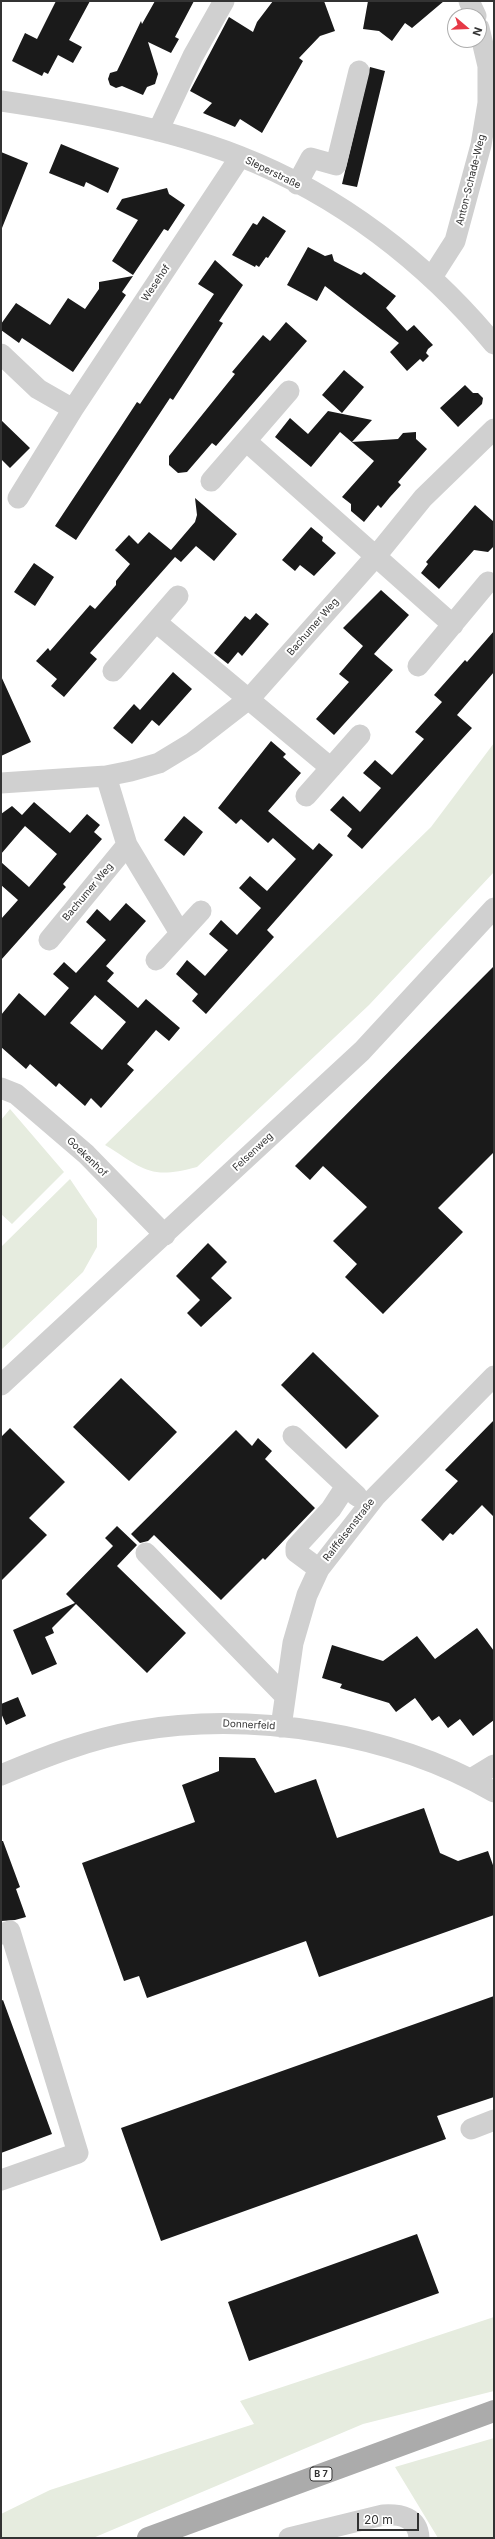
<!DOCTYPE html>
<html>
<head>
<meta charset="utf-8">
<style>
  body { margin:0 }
  #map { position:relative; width:495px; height:2539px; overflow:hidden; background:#fff; font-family:Inter,sans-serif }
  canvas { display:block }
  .frame { position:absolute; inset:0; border:2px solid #333; pointer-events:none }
  .north { position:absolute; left:447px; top:8px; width:40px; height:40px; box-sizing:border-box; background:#fff; border:1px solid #adadad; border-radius:50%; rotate:109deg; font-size:11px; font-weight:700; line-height:16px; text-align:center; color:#333 }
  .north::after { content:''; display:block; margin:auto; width:14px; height:18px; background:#e63946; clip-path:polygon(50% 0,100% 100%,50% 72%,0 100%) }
  .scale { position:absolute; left:357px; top:2513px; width:62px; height:18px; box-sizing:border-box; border:2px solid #333; border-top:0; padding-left:5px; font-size:12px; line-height:14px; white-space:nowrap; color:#333; -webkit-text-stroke:3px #fff; paint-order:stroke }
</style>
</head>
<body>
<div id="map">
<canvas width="495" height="2539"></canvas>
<div class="frame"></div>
<div class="north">N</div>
<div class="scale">20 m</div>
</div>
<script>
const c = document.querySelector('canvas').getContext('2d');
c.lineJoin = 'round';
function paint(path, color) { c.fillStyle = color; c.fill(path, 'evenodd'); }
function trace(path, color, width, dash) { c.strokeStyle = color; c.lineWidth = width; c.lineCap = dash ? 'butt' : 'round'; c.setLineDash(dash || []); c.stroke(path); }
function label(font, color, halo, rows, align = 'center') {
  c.font = font + ' Inter,sans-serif'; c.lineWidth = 4; c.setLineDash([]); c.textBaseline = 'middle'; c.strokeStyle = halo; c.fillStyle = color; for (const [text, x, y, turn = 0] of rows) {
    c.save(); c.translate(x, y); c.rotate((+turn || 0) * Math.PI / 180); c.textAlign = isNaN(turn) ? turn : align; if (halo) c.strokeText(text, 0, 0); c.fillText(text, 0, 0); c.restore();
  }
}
const green = new Path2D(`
  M494,743V872L369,1005L197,1167C149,1180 144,1169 105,1145L431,827Z
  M10,1109L64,1172L12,1224L1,1214V1120Z
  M70,1179L97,1219V1247L83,1272L1,1350V1247Z
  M494,2317V2391L363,2424L93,2538H1V2514L50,2490L254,2424L240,2401Z
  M494,2438V2538H438L395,2467Z`);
const building = new Path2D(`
  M56,1H90L69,40L82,47L73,63L58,55L48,74L44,72L42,76L12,61L25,33L37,39Z
  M155,1H194L175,37L179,39L171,53L148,42L158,74L155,84L147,87L143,95L122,86L116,88L110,85L108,79L110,73L117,71L141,21L142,24Z
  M273,1H324L335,31L320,36L299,58L303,61L262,133L240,119L235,127L203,113L212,103L190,91L229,17L253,32L257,22Z
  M368,1H444L412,28L405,23L392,41L379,31L363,29Z
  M370,67L385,71L357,187L342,184Z
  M61,144L119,168L108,193L86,182L84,187L49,173Z
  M1,152L28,163L2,228H1Z
  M167,188L169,194L185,205L168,231L164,229L133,275L112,261L138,220L116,209L122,199Z
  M263,216L286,231L268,258L266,257L259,267L256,265L255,267L232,255L253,223L257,225Z
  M308,247L325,256L332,254L334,261L361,275L364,272L396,296L386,308L407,331L414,325L433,345L428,349L426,353L429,356L423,362L420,359L407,371L390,352L399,343L325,286L317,301L287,285Z
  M215,260L243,285L219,321L223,323L190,374L173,400L170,398L76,540L55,526L118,431L137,402L140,404L214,294L198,284Z
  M133,276L122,292L126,295L73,372L22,338L19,343L1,330V324L16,303L50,325L68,298L85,309L99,289V282Z
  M286,322L307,341L216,446L212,443L187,472L178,473L169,465V456L235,374L232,372L263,335L270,341Z
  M344,370L364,387L342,413L322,395Z
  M465,385L473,393H478L483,398L482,404L458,427L440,408Z
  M328,411L372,420L352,442L398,439L403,433L416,432V439L427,449L398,482L401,485L390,497L381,508L378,505L364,522L351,511V504L342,497L374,461L340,432L311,467L275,437L290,418L308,434Z
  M1,420L30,448L10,468L1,459Z
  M195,498L237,534L214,561L196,546L181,562L175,557L90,653L97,659L64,697L51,686L57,679L36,661L48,648L50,651L90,605L95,609L116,585V581L130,564L115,550L129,535L138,544L149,532L171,550L195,522L197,515Z
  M475,505L494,522V546L488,552L474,550L439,589L421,573L428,564L426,562Z
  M311,527L323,537L322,541L336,553L314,576L300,565L295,571L282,560Z
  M34,563L54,577L35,606L14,592Z
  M381,590L409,615L374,654L393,670L334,735L316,719L349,682L339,674L363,646L343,628Z
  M256,613L269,624L242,656L238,652L228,664L214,653L245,616L250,620Z
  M494,631V672L457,715L472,728L362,849L347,836L352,829L330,810L343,796L360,812L381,788L363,773L375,760L392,775L424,739L415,732L442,702L434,695L465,660L467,662Z
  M173,672L192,689L159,726L152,720L132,744L113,728L134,704L140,710Z
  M1,676L31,742L1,756Z
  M271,741L286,754L283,757L301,773L268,811L313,850L319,843L333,855L267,930L274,937L206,1014L192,1001L198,994L176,974L187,960L205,976L228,950L209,934L221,920L237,935L261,908L239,888L250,876L267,891L296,859L273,838L268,843L241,819L236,824L218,808Z
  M34,802L70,833L87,814L100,825L94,832L102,839L63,884L66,887L1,960V919L18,900L1,885V862L29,887L57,854L25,826L1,854V814L12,806L22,815Z
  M184,816L203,832L184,856L164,840Z
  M126,903L146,921L106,966L114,973L107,981L138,1008L146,999L180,1028L169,1041L156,1030L127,1064L134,1070L101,1108L91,1098L85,1106L59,1083L56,1087L30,1064L26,1069L1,1047V1015L19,993L45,1016L69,988L53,974L64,962L76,973L106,940L86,922L97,909L110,921ZM95,995L126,1022L102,1050L70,1023Z
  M494,966V1152L438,1208L463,1232L383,1314L345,1277L357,1264L333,1241L367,1207L323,1166L310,1180L295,1166Z
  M208,1243L227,1262L211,1278L232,1298L201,1327L187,1313L200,1300L176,1276Z
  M313,1352L379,1416L346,1449L281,1385Z
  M121,1378L177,1432L129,1481L73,1427Z
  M494,1420V1517L482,1505L453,1535L450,1533L443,1541L421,1520L458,1481L445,1470Z
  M10,1428L65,1482L29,1518L47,1535L1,1581V1437Z
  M236,1430L252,1446L258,1438L272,1451L265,1459L315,1508L265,1560L263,1558L221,1600L154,1535L148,1541L140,1543L131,1534Z
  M117,1526L137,1545L117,1566L186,1633L147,1673L76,1604L52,1628L54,1633L45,1637L57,1664L32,1675L13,1630L75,1603L66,1594L113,1546L105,1538Z
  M477,1628L494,1651V1720L473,1736L460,1719L448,1728L439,1716L432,1721L415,1698L396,1712L389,1703L340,1688L342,1684L322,1678L332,1645L383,1661L417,1636L435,1659Z
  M18,1697L26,1716L6,1725L1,1713V1704Z
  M219,1757L255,1758L275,1793L316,1779L337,1838L424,1808L440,1853L458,1861L488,1851L494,1868V1915L319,1977L306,1941L147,1998L139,1976L124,1981L82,1863L195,1822L182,1785L219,1771Z
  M1,1841H3L20,1887L16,1889L26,1917L15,1920L1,1921Z
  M494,1996V2097L437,2116L446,2139L161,2241L121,2128Z
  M3,2000L52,2134L1,2153V2001Z
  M417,2234L439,2293L249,2361L228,2302Z`);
const minor = new Path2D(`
  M469,1L476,16
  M1,101C82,113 163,127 239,156C339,195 426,262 494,344
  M158,131L193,56L224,1
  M297,184L311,158L336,165L359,71
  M432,277L455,241L481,145L488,103V66L479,28
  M1,354L38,389L73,409
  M246,441L453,625
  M211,481L289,391
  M18,498L73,409L240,157
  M156,622L331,768
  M418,666L488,582
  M113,671L178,596
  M106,776L127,845L180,933
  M1,783L106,776L131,771L159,763L192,743L250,698L376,556L423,498L494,429
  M306,796L360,735
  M49,940L127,845
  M156,960L201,911
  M1,1088L16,1094L86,1154L165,1235
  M1,1385L362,1051L494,908
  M293,1436L357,1496
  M146,1553L285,1696
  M319,1569L296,1552V1547L331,1509L346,1486
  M281,1727L293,1643L307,1595L319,1569L375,1497L494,1376
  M1,1775C44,1757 90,1739 136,1731C251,1711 393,1733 494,1792
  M471,1779L494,1765
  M1,1934L10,1931L78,2153L1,2180
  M471,2129L494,2120
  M289,2538L383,2515C400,2514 418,2517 419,2538`);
const major = new Path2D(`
  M148,2538L494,2411`);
const shields = [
  [321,2474,22]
];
const shieldNames = [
  ["B 7",321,2474]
];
const streetNames = [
  ["Sleperstraße",273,173,26],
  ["Anton-Schade-Weg",471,180,-76],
  ["Wesehof",156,283,-56],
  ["Bachumer Weg",313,627,-49],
  ["Bachumer Weg",88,892,-50],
  ["Felsenweg",253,1152,-43],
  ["Goekenhof",87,1157,44],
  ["Raiffeisenstraße",349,1530,-52],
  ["Donnerfeld",249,1725,3]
];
paint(green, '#e6ecdf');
paint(building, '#1a1a1a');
trace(minor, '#d0d0d0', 21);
trace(major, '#ababab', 22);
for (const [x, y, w] of shields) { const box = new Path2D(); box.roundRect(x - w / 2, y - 7, w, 14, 3); c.fillStyle = '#fff'; c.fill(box); trace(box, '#333', 1); }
label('bold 9px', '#333', null, shieldNames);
label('10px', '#333', '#fff', streetNames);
</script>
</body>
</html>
